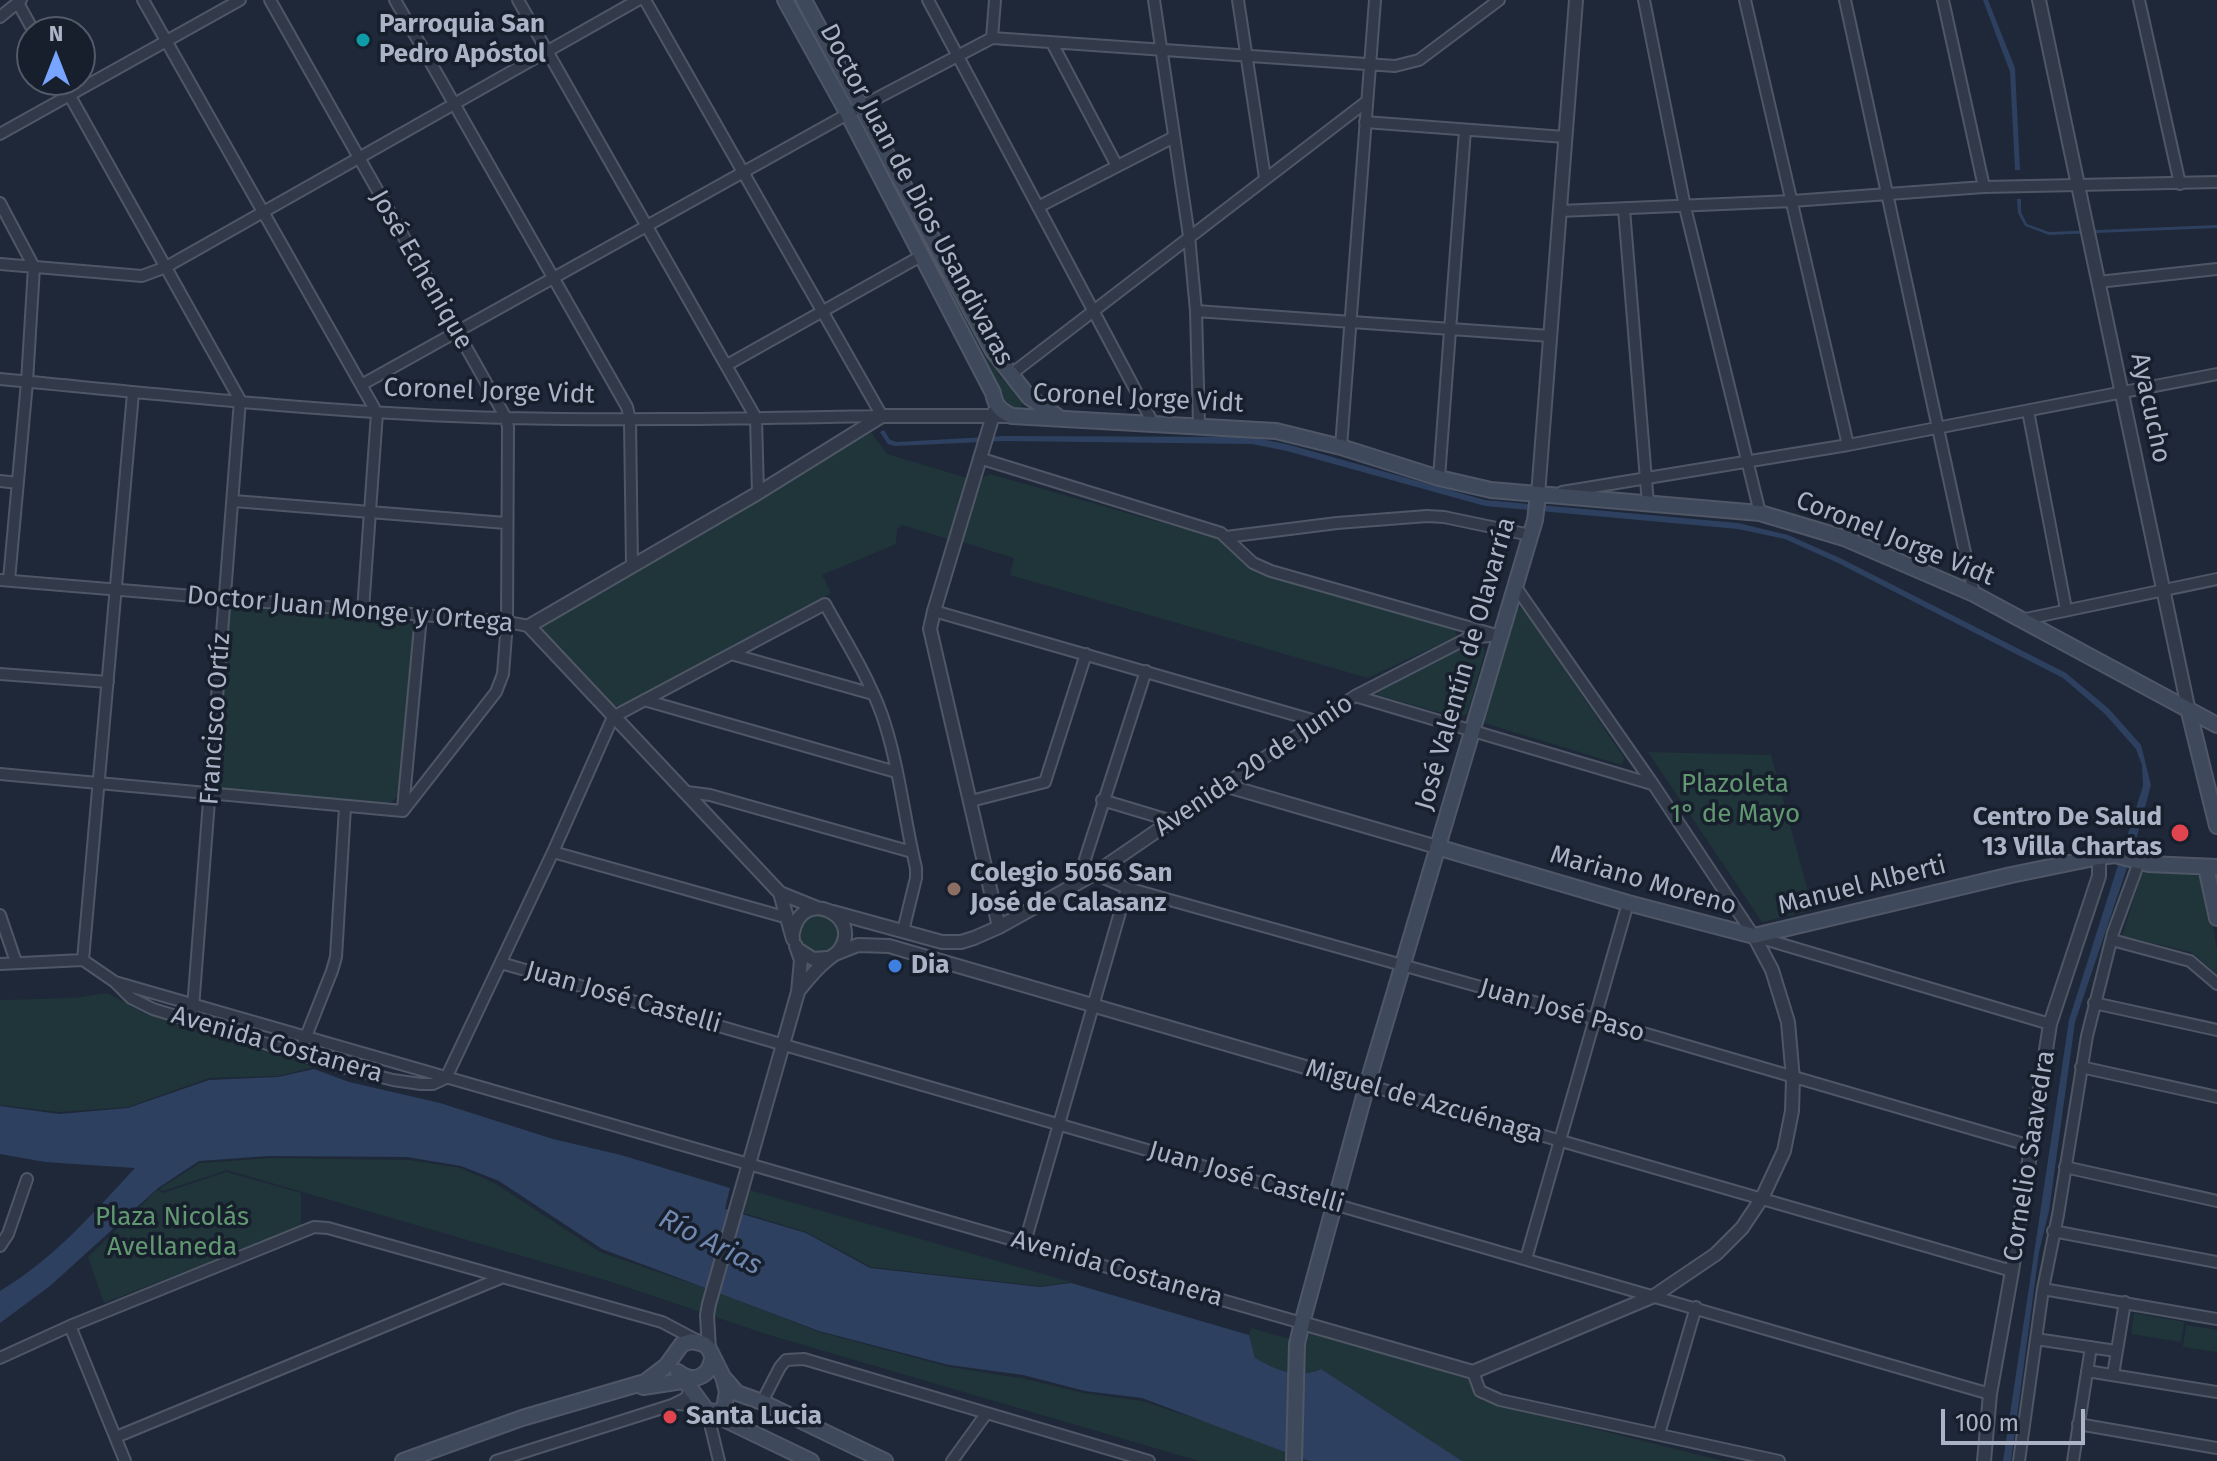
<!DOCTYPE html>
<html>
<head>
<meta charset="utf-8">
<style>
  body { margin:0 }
  #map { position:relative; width:2217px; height:1461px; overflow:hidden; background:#1e2838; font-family:"Fira Sans",sans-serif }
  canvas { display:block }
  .north { position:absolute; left:16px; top:16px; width:80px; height:80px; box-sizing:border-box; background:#171f2d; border:2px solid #525b6a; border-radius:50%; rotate:0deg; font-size:22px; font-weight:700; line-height:32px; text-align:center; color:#abb4c6 }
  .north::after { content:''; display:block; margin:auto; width:28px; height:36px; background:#77a5ff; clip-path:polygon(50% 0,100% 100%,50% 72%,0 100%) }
  .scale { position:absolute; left:1941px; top:1409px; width:144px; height:36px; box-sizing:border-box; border:4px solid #abb4c6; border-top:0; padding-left:10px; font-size:24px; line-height:28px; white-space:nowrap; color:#abb4c6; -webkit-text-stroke:6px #171f2d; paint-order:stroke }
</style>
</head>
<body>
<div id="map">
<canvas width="2217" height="1461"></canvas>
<div class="north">N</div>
<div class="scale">100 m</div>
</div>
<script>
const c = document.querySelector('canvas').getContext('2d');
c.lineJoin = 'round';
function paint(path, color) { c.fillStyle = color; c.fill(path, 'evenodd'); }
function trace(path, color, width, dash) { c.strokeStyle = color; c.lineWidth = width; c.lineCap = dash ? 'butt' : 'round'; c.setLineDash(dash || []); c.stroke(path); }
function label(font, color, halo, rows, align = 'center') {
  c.font = font + ' "Fira Sans",sans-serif'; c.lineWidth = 7; c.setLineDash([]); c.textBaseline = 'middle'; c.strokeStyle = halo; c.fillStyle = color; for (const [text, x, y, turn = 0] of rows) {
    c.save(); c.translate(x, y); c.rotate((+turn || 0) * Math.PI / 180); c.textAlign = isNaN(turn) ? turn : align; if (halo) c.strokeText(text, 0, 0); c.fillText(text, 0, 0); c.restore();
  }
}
const green = new Path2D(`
  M859,113L1000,377L1023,399L1021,408L1013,409L1007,405L857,119Z
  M870,431L887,454L967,478L948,539L902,525L897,529L896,544L822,575L831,593L622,707L612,706L542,633L543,625Z
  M990,474L1219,539L1257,572L1454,628L1457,636L1368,678L1010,575L1014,558L962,542L981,479Z
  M235,606L409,620L414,628L400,794L390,803L222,789L215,781L230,611Z
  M1519,607L1524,609L1624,758L1622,765L1484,723L1515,610Z
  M1477,642L1482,643L1485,652L1467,714L1459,718L1378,695V689Z
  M1648,752L1771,755L1813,910L1762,922Z
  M2143,869L2195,873L2206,885L2217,950V974L2191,952L2122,936Z
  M821,912L839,922V945C834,948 828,953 822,955C807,960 799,941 798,929L806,916Z
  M107,993L142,1012L314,1067L278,1076L209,1078L128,1107L59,1112L0,1105V1000L75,998Z
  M272,1158L409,1160L461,1168L496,1184L600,1252L722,1294L819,1332L950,1367L1025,1379L1083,1393L1142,1401L1258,1439L1307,1461H1199L766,1334L615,1283L227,1170L163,1191L159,1189L200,1163Z
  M226,1172L301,1193V1227L104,1303L88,1257L157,1190L163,1193Z
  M749,1190L1071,1282L1040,1286L871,1267L806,1232L744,1213Z
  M2134,1313L2184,1322L2181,1342L2131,1334Z
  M2186,1325L2217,1330V1352L2183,1347Z
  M1251,1328L1307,1344L1310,1331L1467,1379L1483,1401L1723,1461H1462L1321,1369C1297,1380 1277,1370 1255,1358L1249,1336Z`);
const water = new Path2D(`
  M1983,0H1988L2015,68L2020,170H2015L2010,72Z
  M2017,199H2021V212L2027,224L2049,232L2217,225V228L2049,235L2025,226L2018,213Z
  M884,430L890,440L897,442L1004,436L1252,437L1290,445L1485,500L1738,523L1788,535L1840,558L2066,673L2109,709L2141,745L2151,785L2134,847L2075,1022L2049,1211L2039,1252L2011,1461H2003L2069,1020L2143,786L2142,765L2136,749L2105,714L2063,678L1838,563L1785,539L1738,529L1485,506L1287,451L1252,444L1004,441L895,446L888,444L880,432Z
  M314,1069L349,1082L440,1103L553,1139L621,1155L730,1188L725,1209L806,1233L870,1268L1040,1287L1071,1283L1249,1335L1255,1358C1277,1370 1297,1380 1321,1369L1462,1461H1309L1142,1398L1085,1391L1023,1375L949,1365L819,1331L602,1249L499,1181L461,1166L407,1157L269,1156L199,1161L158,1188L50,1286L0,1323V1291C56,1257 91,1215 135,1168L45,1162L0,1154V1106L59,1114L128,1108L209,1080L278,1077Z`);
const minor = new Path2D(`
  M143,0L377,413L363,610
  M270,0L506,418L508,427L507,622L503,674L496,692L403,811
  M395,0L627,407L630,420L632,566
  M518,0L756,418L758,493
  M928,0L1153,423
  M1154,0L1189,236L1196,311L1199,425
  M1238,0L1265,178
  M1644,0L1685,207L1760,513
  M1745,0L1848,445
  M1845,0L1974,594
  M1943,0L1984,187
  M2139,0L2180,184
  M18,3L34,32
  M0,17L21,0
  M992,38L995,0
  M1052,43L1117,166
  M61,80L240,400L192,1021
  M1365,122L1565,137
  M0,134L240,0
  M0,203L34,267L27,382L9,580
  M1038,207L1174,137
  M1624,209L1648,504
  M1560,211L1792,201L1984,187L2217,182
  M0,264L142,276L166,267L638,0
  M2098,282L2217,269
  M1196,311L1550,336
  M727,365L921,256
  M1010,375L1366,102
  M0,379C168,395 337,414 507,418C632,421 757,418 882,416L645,0
  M363,384L862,106L992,38L1395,66L1419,60L1499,0
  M2028,411L2066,609
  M1341,447L1375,0
  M979,458L1221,533L1253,563L1271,571L1500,636
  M1439,478L1465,130
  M0,481L18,483
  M1562,492L1848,445L2217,374
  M234,501L506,523
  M1226,537L1337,523L1427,516L1444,517L1530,535
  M0,580L507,622L529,626
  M1515,586L1653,784L1754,936L2050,1024
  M934,611L1316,721
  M2021,620L2217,579
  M731,654L873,694
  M0,674L108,682
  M1355,696L1652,784
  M644,700L896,772
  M0,774L403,811
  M1224,785L1355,696L1468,638L1490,636
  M687,792L710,795L912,852
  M1102,800L1172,821
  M971,801L1045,782L1086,654
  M403,809L421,616
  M553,852L788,918
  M1094,874L1127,888L1595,1019L2031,1146
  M1077,884L1146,671
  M0,915L16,962
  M2112,940L2190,961L2217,984
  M83,960L133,393
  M501,963L1990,1394
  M0,964L83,960L115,982L131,998L153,1009L342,1067L393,1080L421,1084H433L446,1078
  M115,982L1302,1323
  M2094,1003L2217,1030
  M299,1054L332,971L336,957L345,807
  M2081,1067L2217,1097
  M446,1078L553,852L613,717L825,604C845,640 868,676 882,715C899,764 904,818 916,868V878L903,931
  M1367,1085L2012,1271
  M2065,1167L2217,1201
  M2053,1231L2217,1262
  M1025,1242L1127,888
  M0,1246L8,1234L27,1179
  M1526,1259L1628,903
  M2043,1289L2217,1319
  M70,1326L125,1461
  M2036,1339L2116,1351
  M0,1358L70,1326L314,1227L328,1228L662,1322L698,1341
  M2087,1371L2217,1392
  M1473,1372L1480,1391L1500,1400L1779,1461
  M2113,1375L2125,1302
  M762,1402L780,1367L786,1360L804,1359L1149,1461
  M677,1404L692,1405L707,1411L719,1461
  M2078,1424L2217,1448
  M1659,1434L1696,1307
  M116,1437L501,1278
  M496,1461L672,1405L686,1398L690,1390
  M952,1461L986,1414
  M2019,1461L2043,1289L2058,1215L2087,1036L2113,933L2139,862
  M2073,1461L2091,1347`);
const tertiary = new Path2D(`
  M2039,0L2189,712
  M994,412L934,611L930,629L999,927
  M1538,495L1576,0
  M780,893L817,908
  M833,912L942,942H961L974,938L999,927L1094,874L1224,785L1437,847
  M793,933C801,886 863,915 840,949C837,954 831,956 826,961C816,969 808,979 800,989
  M793,939L780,893L529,626L758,493L882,416H1012
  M799,950L813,959L828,958
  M835,954L858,945L889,946L1367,1085
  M1302,1323L1473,1372L1654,1296L1716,1254L1742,1228L1762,1198L1784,1151L1792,1111L1793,1079L1788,1022L1772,970L1754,936
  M709,1349L707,1315L709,1304L798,992L801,960L796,946
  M1984,1461L1990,1394L2012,1271L2050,1024L2099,876V857`);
const secondary = new Path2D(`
  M785,0L848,114L993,393C995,406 1001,411 1012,416L1276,431L1341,447L1439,478L1491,490L1760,513L1844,538L1974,594L2217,725
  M804,0L993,351L1029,397L1057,416
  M2189,712L2217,826
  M1437,847L1628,903L1754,936L2011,875L2099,857L2115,855L2149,864L2217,867
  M2206,867L2217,918
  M678,1372C693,1384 709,1377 712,1359
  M679,1373L707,1411L811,1461
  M643,1387L689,1380
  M707,1411L717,1412L724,1408L727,1392L724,1380
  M403,1461L522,1418L645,1382L666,1366L682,1344L692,1341L704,1344L709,1349L723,1377L737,1393L762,1402L885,1461
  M1294,1461L1297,1344L1302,1323L1367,1085L1535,520L1538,495`);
const markers = [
  [363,40,8,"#0f9aa8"],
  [2180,833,10,"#e0444e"],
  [954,889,8,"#8d6e63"],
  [895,966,8,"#3f7fe0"],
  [670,1417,8,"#e0444e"]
];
const poiNames = [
  ["Parroquia San",379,25],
  ["Pedro Apóstol",379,55],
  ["Centro De Salud",2162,818,"right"],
  ["13 Villa Chartas",2162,848,"right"],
  ["Colegio 5056 San",970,874],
  ["José de Calasanz",970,904],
  ["Dia",911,966],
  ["Santa Lucia",686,1417]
];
const streetNames = [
  ["Doctor Juan de Dios Usandivaras",916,195,62],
  ["José Echenique",421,270,60],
  ["Coronel Jorge Vidt",489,392,2],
  ["Coronel Jorge Vidt",1138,399,3],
  ["Ayacucho",2150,408,78],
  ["Coronel Jorge Vidt",1895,539,22],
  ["Doctor Juan Monge y Ortega",350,610,5],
  ["José Valentín de Olavarría",1466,664,-74],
  ["Francisco Ortíz",216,719,-86],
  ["Avenida 20 de Junio",1254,766,-34],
  ["Mariano Moreno",1643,881,16],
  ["Manuel Alberti",1862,886,-14],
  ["Juan José Castelli",623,998,16],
  ["Juan José Paso",1562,1011,16],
  ["Avenida Costanera",277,1045,16],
  ["Miguel de Azcuénaga",1424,1102,16],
  ["Cornelio Saavedra",2030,1156,-81],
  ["Juan José Castelli",1246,1178,16],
  ["Avenida Costanera",1117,1269,16]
];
const parkNames = [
  ["Plazoleta",1735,785],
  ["1° de Mayo",1735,815],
  ["Plaza Nicolás",172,1218],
  ["Avellaneda",172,1248]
];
const waterNames = [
  ["Río Arias",710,1243,27]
];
paint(green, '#203539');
paint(water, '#2e405f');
trace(minor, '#4f5767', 14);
trace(tertiary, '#4f5767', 16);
trace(secondary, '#4f5767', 18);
trace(minor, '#323a49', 10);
trace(tertiary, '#323a49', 12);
trace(secondary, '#3f495c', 14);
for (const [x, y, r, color] of markers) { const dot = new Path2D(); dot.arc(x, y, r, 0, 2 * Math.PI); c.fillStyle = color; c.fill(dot); trace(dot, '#171f2d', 3); }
label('bold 26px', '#abb4c6', '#171f2d', poiNames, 'left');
label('26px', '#abb4c6', '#171f2d', streetNames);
label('26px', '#629871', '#171f2d', parkNames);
label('italic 28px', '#7189b1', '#171f2d', waterNames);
</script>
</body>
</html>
